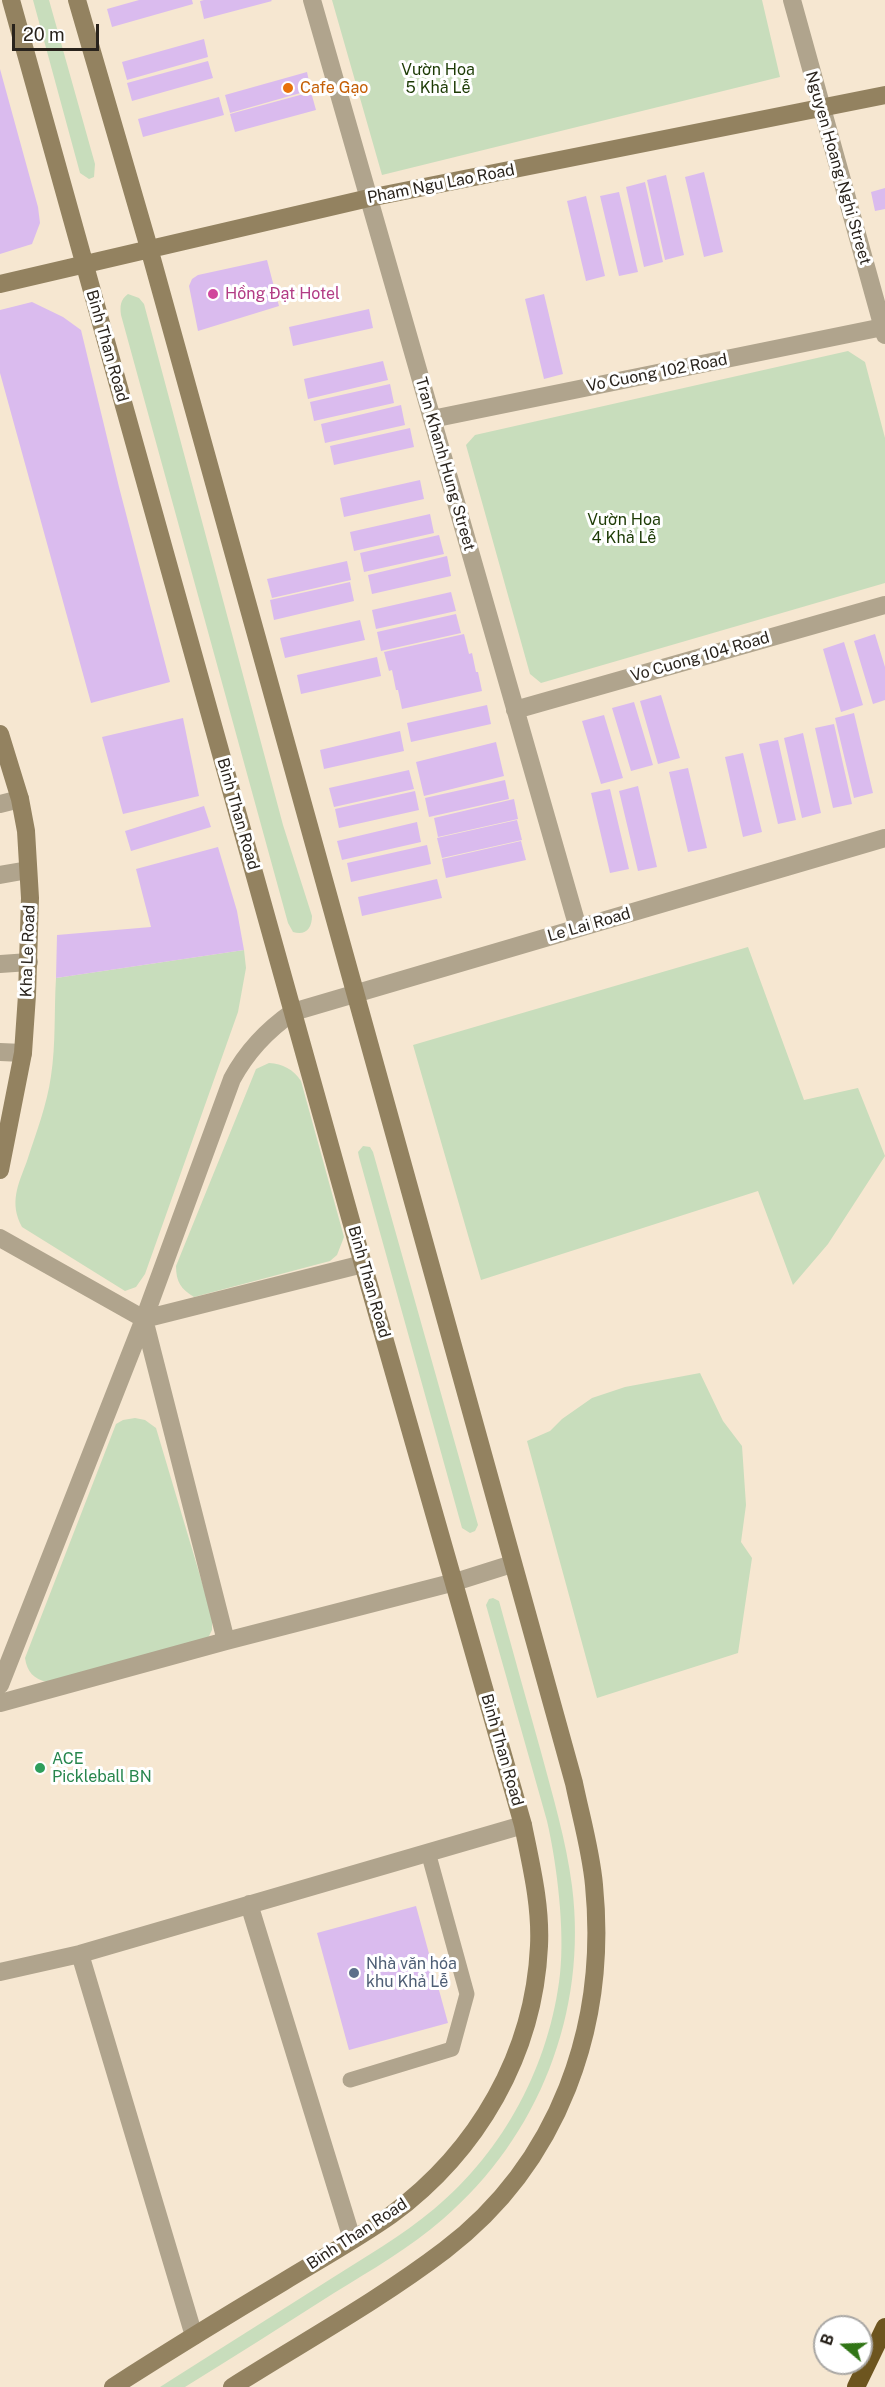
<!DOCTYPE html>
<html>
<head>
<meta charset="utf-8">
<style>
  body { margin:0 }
  #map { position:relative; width:885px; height:2387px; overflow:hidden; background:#f6e7d1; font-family:"Public Sans",sans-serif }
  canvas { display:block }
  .north { position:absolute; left:813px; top:2315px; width:60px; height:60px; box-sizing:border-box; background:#fff; border:2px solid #a9a7a4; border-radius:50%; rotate:289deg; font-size:16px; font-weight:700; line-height:24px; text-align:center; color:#29231c }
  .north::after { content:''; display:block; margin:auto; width:21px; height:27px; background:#317516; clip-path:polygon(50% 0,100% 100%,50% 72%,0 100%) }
  .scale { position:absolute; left:12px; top:24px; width:87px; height:27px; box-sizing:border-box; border:3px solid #29231c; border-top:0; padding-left:8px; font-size:18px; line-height:21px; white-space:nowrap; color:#29231c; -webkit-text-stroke:4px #fff; paint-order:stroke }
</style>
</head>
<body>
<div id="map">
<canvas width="885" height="2387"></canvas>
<div class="north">B</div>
<div class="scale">20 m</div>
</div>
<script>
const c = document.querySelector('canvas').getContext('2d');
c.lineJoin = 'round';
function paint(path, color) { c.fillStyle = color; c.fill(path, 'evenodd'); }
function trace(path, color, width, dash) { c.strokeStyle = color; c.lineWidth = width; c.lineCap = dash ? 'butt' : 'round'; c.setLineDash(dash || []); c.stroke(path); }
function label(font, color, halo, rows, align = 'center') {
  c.font = font + ' "Public Sans",sans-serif'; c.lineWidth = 6; c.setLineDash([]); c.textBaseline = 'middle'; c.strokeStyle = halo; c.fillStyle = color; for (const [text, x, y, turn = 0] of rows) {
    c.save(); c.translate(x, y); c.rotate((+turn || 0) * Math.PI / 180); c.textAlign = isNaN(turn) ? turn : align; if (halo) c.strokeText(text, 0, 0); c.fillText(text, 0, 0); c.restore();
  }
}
const green = new Path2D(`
  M33,0H49L95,164L94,177L89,179L80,173Z
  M332,0H762L780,77L382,175Z
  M128,294L139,298L144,304L283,825L312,916C312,928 306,936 293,932L288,923L121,315C120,306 120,300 128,294Z
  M848,351L865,362L885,438V583L541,683L530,674L466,445L475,435Z
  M748,947L804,1100L858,1088L885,1156L828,1244L793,1285L758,1191L481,1280L413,1045Z
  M244,950L246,968L238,1012L145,1274L136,1287L125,1291L22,1227C9,1203 18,1185 27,1161C36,1133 47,1105 51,1076C56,1044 54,1010 56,978Z
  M269,1063C283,1064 293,1069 301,1081L344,1237L337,1255L330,1261L194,1297C181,1289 176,1282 176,1266L256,1069Z
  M363,1146L370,1147L373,1152L478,1525L475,1531L470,1533L462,1528L359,1157L358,1152Z
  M700,1373L723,1421L742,1446L746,1505L741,1542L752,1558L738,1653L597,1698L527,1441L550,1431L562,1419L592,1398L625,1387Z
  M135,1418L145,1420L156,1428L212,1616V1630L208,1638L47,1682C34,1679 27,1672 25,1658L116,1424L123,1420Z
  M493,1598L499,1601C513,1652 527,1702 541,1752C553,1797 566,1840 572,1886C588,2011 539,2137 443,2219C410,2248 371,2270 334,2293C284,2325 235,2356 185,2387H160C216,2351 273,2316 329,2280C365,2257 402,2236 434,2209C504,2151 550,2064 560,1974C565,1931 557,1864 547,1821L486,1605L489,1599Z`);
const building = new Path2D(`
  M139,0H192L193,4L112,27L107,9Z
  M204,0H271L272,1L204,19L200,1Z
  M204,39L208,57L127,80L122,62Z
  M208,61L213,78L132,101L127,83Z
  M0,69L38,207L40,223L32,244L0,254Z
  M307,72L311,90L230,113L225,95Z
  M311,92L316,110L235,132L230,114Z
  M219,97L224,115L143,137L138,119Z
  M704,172L723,252L704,257L685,177Z
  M666,175L684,255L665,260L647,180Z
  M645,182L663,262L644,267L626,187Z
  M885,188V209L875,211L871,192Z
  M619,192L638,272L619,276L600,196Z
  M586,196L605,276L586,281L567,201Z
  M267,260L279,306L198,331L189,286L192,279L198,275Z
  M544,294L563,374L544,379L525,299Z
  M32,302L63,317L81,330L119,487L170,682L91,703L0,373V310Z
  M369,309L373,328L293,346L289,327Z
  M383,361L388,380L308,399L304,379Z
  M390,384L394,403L314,421L310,402Z
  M401,405L405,425L325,443L321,424Z
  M410,428L414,447L334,465L330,446Z
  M420,480L424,499L344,517L340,498Z
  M430,514L434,533L354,551L350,532Z
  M439,535L444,554L364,572L360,553Z
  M447,556L451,576L372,594L368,575Z
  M347,561L351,580L272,598L267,579Z
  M350,582L354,601L274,620L270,600Z
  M451,592L456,611L376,629L372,610Z
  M456,614L461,633L381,651L377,632Z
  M360,620L365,640L285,658L280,638Z
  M464,634L469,654L472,653L476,672H478L482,691L402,709L398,690H396L392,670L389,671L384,652Z
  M875,634L885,667V700L873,704L854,641Z
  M844,642L863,705L841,712L823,649Z
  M377,657L381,676L301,694L297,675Z
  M661,695L680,758L658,764L640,701Z
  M634,702L653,765L631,771L612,708Z
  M487,705L491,724L411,742L407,723Z
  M854,713L873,793L854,798L835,718Z
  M604,715L623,778L601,784L582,721Z
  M183,718L199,796L123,814L102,737Z
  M834,724L852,804L833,808L815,728Z
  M400,731L404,751L324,769L320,750Z
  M803,733L821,813L802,818L784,738Z
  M778,740L796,820L778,824L759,744Z
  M496,742L504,776L424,796L416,762Z
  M743,753L762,832L743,837L725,757Z
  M688,768L707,848L688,852L669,772Z
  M409,770L414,789L334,807L329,788Z
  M505,780L509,799L429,817L425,798Z
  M638,786L657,867L638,871L619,791Z
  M610,789L629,869L610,873L591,793Z
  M415,791L419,810L339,828L335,809Z
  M514,799L518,819L438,837L434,818Z
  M204,806L211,827L131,851L125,831Z
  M517,820L522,840L442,858L437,838Z
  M417,822L421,842L342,860L337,841Z
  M521,841L526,860L446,878L442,859Z
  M427,845L431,864L351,882L347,863Z
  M218,847L237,911L244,950L56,978L57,935L151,927L136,869Z
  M437,879L442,898L362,916L358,897Z
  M416,1906L448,2023L349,2050L317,1933Z`);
const lane = new Path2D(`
  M350,2080L452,2049L467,1994L428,1852`);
const street = new Path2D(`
  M312,0L578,928
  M792,0L885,335
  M432,419L883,327
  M515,710L885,605
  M0,804L20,799
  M0,875L28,870
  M0,964L29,962
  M0,1052L23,1053
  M0,1238L144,1319L363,1264
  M144,1319L226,1641
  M0,1685L144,1319L232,1079C247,1051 267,1030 293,1012L885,838
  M0,1703L226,1641L455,1582L512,1564
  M249,1904L352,2239
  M80,1954L194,2336
  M0,1972L80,1954L523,1825`);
const secondary = new Path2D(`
  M11,0L363,1264L523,1825C531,1865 541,1905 539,1946C534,2054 478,2151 391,2215C357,2239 319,2260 283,2282C226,2316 169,2351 113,2387
  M77,0L149,248L574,1783C581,1817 591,1851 594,1885C608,2026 559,2163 445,2250C378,2301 303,2342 232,2387
  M0,284L369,198L885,95
  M0,734L20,799L26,831L30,898L27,995L23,1053L0,1170`);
const highway = new Path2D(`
  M856,2387L885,2327`);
const markers = [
  [288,88,6,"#e8710a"],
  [213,294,6,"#d1479c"],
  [40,1768,6,"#2e9e5b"],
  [354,1973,6,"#5c6f8a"]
];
const parkNames = [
  ["Vườn Hoa",438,70],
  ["5 Khả Lễ",438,88],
  ["Vườn Hoa",624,520],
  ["4 Khả Lễ",624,538]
];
const foodNames = [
  ["Cafe Gạo",300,88]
];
const streetNames = [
  ["Nguyen Hoang Nghi Street",838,168,74],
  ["Pham Ngu Lao Road",441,184,-11],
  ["Binh Than Road",107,346,74],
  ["Vo Cuong 102 Road",657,373,-11],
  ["Tran Khanh Hung Street",445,464,74],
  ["Vo Cuong 104 Road",700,657,-16],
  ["Binh Than Road",238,814,74],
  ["Le Lai Road",589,925,-16],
  ["Kha Le Road",28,951,-88],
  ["Binh Than Road",369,1282,74],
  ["Binh Than Road",502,1750,74],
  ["Binh Than Road",357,2234,-33]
];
const hotelNames = [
  ["Hồng Đạt Hotel",225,294]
];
const leisureNames = [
  ["ACE",52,1759],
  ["Pickleball BN",52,1777]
];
const serviceNames = [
  ["Nhà văn hóa",366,1964],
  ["khu Khả Lễ",366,1982]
];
paint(green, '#c8ddbc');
paint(building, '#dabbee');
trace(lane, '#b0a48d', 15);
trace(street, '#b0a48d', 18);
trace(secondary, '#938260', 18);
trace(highway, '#6d551f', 18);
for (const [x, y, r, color] of markers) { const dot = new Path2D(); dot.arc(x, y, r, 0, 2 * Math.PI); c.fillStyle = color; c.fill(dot); trace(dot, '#fff', 2); }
label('16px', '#1d3b05', '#fff', parkNames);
label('16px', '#c56008', '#fff', foodNames, 'left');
label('16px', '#29231c', '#fff', streetNames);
label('16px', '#b23c85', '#fff', hotelNames, 'left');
label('16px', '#27864d', '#fff', leisureNames, 'left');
label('16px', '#4e5e75', '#fff', serviceNames, 'left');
</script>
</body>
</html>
